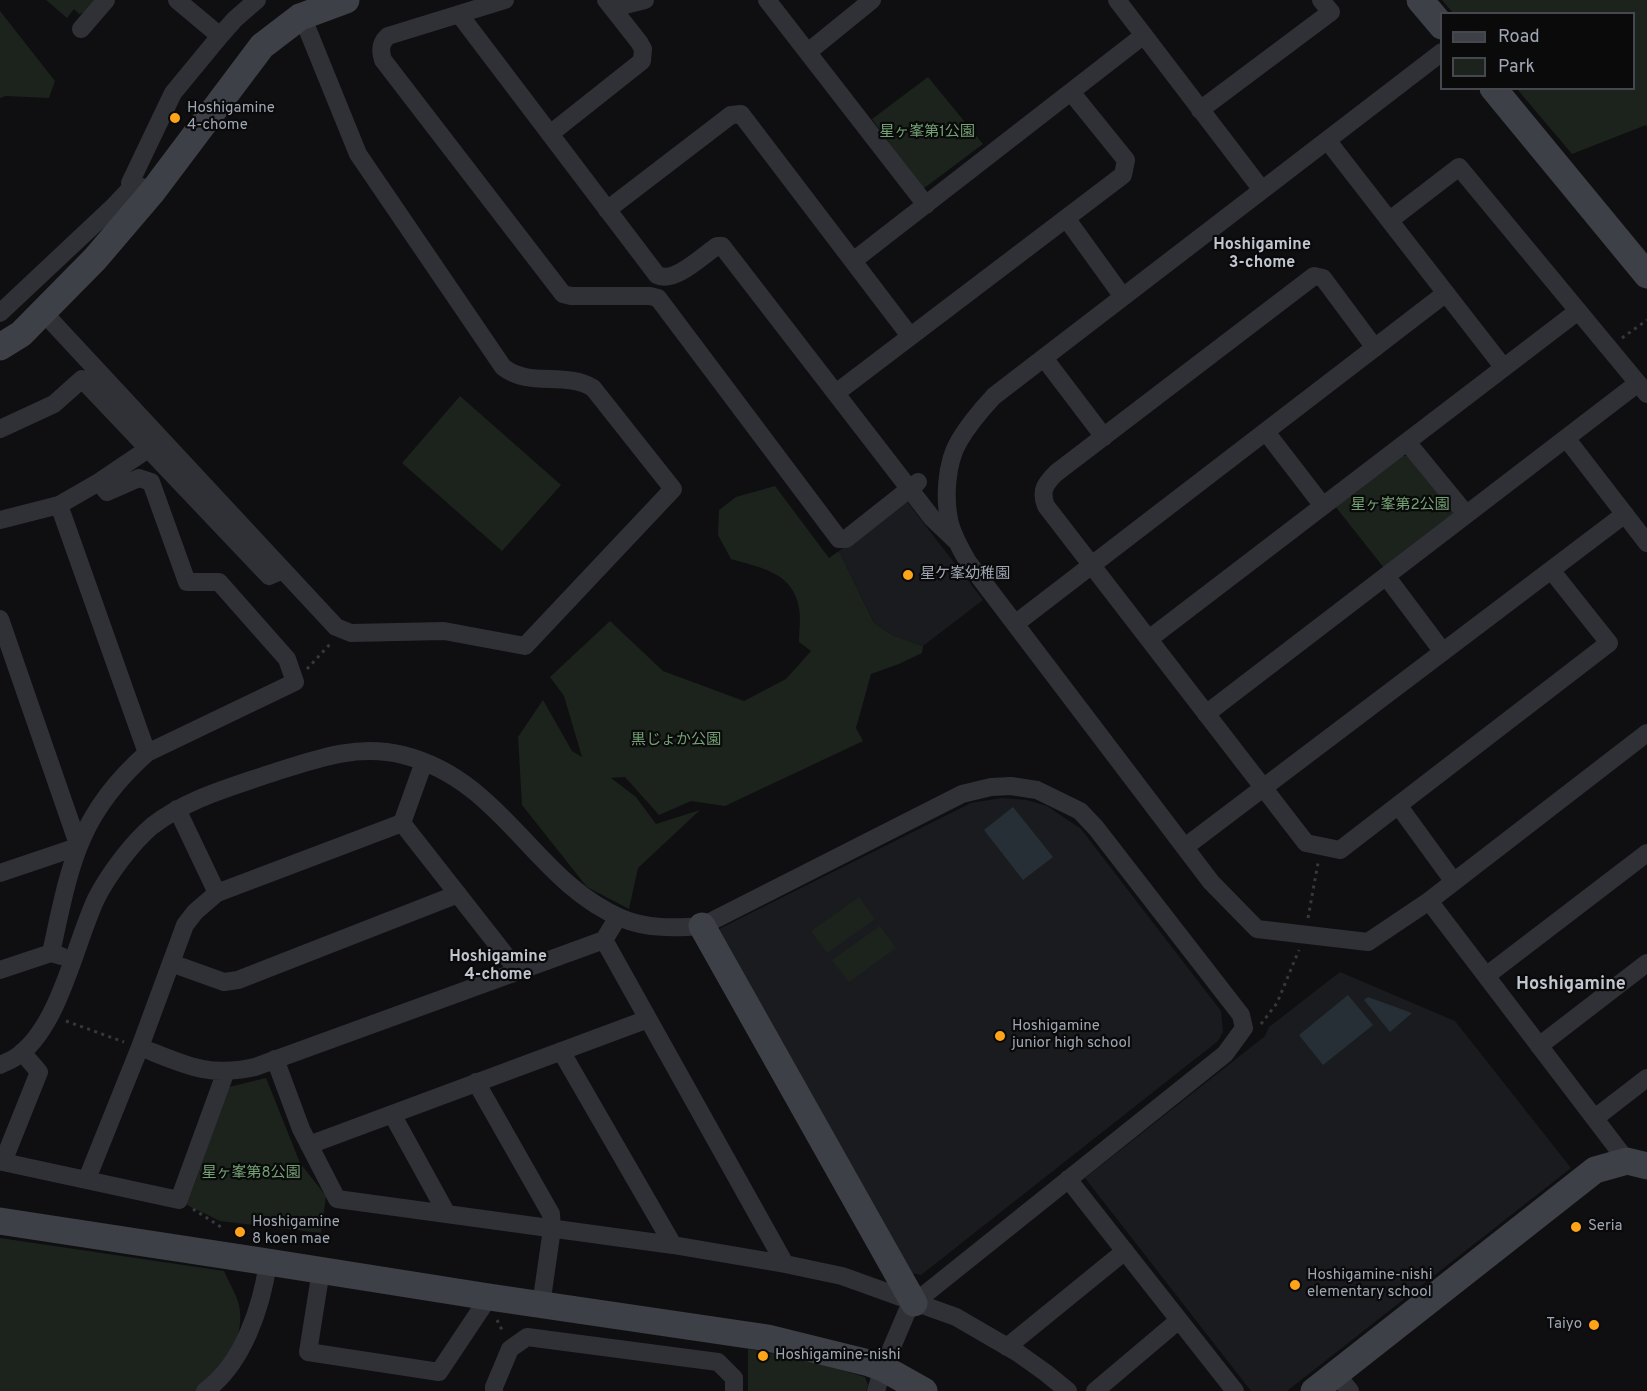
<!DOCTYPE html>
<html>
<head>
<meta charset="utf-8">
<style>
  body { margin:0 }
  #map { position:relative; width:1647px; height:1391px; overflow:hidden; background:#0f0f11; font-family:Overpass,sans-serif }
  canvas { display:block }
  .legend { position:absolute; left:1440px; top:12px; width:195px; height:78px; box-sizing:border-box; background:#0a0a0b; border:2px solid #45484e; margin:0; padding:8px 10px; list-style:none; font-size:18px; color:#9ea6b3 }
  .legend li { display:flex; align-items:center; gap:12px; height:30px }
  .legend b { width:30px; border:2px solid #45484e }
</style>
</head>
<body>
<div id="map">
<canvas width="1647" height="1391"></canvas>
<ul class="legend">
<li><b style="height:8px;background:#3d4046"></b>Road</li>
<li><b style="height:16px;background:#1b231c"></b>Park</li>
</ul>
</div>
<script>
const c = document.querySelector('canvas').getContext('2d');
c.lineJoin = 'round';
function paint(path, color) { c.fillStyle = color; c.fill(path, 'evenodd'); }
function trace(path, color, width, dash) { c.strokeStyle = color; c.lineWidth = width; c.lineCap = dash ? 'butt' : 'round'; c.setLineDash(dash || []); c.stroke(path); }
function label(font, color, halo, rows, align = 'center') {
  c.font = font + ' Overpass,"Noto Sans JP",sans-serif'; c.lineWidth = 4.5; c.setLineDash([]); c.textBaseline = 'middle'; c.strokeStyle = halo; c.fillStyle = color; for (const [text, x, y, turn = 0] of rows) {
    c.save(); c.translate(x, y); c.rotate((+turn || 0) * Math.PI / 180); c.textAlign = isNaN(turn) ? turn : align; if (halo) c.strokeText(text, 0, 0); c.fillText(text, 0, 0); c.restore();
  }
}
const built = new Path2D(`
  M905,499L983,600L923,646L892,635L874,623L839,551Z
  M1002,798L1027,800L1047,806L1081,829L1221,1011L1223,1032L1218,1041L921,1275L912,1273L719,929L971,803Z
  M1340,972L1455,1021L1571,1168L1287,1391H1251L1085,1178L1265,1036L1269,1027Z`);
const green = new Path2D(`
  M46,0H101L91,11L79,14L74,9L67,18Z
  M1442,0H1647V127L1646,125L1572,154L1517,89L1634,88V14L1453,13Z
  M0,11L55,81L49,98L6,96L0,98Z
  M928,77L983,144L923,189L872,119Z
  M460,396L561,485L502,551L402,463Z
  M1401,456H1409L1453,508L1454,516L1384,568L1335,506Z
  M775,486L829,558L839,551L874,623L892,635L923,646L922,653L899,664L871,674L856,728L863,741L725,806L691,801L659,815L625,777L611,778L636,797L656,824L700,810L638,868L629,909L587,887L522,805L518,737L543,700L572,751L582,757L564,696L550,677L610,621L663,671L744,701L786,679L811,651L799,642C799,631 801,619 799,608C793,572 761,568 731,559L718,535L719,510L736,497Z
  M859,897L875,919L827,953L811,931Z
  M880,926L896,948L849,982L832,960Z
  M266,1078L300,1163L326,1196L321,1233L220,1221L187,1205L229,1087Z
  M0,1238L224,1271C229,1283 239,1298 240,1311C243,1346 221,1369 198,1391H0Z
  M748,1349L808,1360L865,1377L868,1385L866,1391H748Z`);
const water = new Path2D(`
  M1013,807L1053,857L1023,880L984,830Z
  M1348,995L1373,1025L1323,1065L1299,1035Z
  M1368,997L1412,1013L1390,1032L1364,1000Z`);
const path = new Path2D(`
  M1622,338L1647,320
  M307,669L331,643
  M1308,918L1318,863
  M66,1021L124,1042
  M1261,1024L1277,1003L1299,950
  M193,1209L224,1229
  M497,1320L502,1330L505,1331`);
const street = new Path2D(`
  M177,0L220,36
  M505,0L388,36C380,43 380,51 383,60L563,294L571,296H650L658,298L839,539H846L918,482
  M767,0L926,205
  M1117,0L1262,190
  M613,8L645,0
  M459,14L657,275C674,284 702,256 717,246H722L932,518L955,540
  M81,29L106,0
  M808,52L872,0
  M1442,52L994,396C981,410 969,424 959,441C946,463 944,499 950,524C954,538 961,550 968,562L1211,882L1257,929L1368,942L1429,901L1647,733
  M1200,110L1331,12L1321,0
  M550,134L642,61L643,49L639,42L606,0
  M1327,140L1504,368
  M153,191L130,183L173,93L220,36L235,19L257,0
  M607,210L731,115L741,114L910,336
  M1066,218L1123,297
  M1390,220L1459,167L1647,394
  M853,261L1144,35
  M43,312L336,627L351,633L444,631L525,646L673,489L593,388C565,371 529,388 503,367L358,154L302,16
  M0,313L115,205L130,189L145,190
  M1375,348L1323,278L1314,276L1056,473C1045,484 1040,491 1046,506L1306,843L1340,850L1609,643L1551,570
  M1044,358L1104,437
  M836,393L1123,175L1126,160L1071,92
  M0,429L54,404L82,379L269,576L283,570
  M1266,432L1323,506
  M1566,438L1647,543
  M1407,442L1466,514
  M59,505L147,753
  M0,520L59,505L99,482L148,449
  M1386,576L1443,652
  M0,619L78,844
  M1015,624L1446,293
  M1149,639L1578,311
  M1206,714L1638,383
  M1398,805L1454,882
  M177,809L217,893
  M402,823L424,762
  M1185,847L1625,514
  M0,873L77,847
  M1429,901L1627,1161
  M604,940L785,1264
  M51,953C70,866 77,815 147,753L295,682L287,659L219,582H187L151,482L139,478L107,492L99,482
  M171,963L224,982L238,980L458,894
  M0,970L51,953L61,956
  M1486,976L1647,853
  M1539,1046L1647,963
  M140,1047C183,1064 208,1078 255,1067L604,940L618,917
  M561,1051L673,1245
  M22,1052L39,1072L3,1162L179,1200L226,1071
  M275,1059L301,1129L337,1199L673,1245L785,1264L842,1276L956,1317L1018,1353L1046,1373L1068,1391
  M0,1065C6,1062 15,1059 20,1054C60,1023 75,944 96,899C108,875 132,843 152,826C187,799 228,788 269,774C313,760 356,743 403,755C503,780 534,881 621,918C646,929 676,928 702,926L962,794L991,787L1011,786L1037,790L1080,811L1096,828L1241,1015L1244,1028L1225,1054L909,1307L883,1368L876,1391
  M476,1082L551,1214L552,1229L541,1305
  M392,1114L447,1214
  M1595,1118L1647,1078
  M309,1145L648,1019
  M87,1179L140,1047L185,925L195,912L217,893L402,823L518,971
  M1068,1179L1235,1391
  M321,1270L308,1352L439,1372L489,1297
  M1007,1347L1125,1251
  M1336,1374L1350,1391
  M205,1391C243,1364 262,1306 268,1262
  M494,1391V1387L510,1349L527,1337L718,1362L734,1378V1391
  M1095,1391L1179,1320`);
const secondary = new Path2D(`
  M1420,0L1442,26
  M1493,88L1647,275
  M0,347L21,334L95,259L153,191L262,46L300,17L346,0
  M702,926L914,1303
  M0,1221L268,1262L489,1297L768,1338L869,1363L883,1368L924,1391
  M1314,1391L1595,1170L1627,1161L1647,1166`);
const markers = [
  [175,118,6,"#ffa419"],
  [908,575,6,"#ffa419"],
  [1000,1036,6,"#ffa419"],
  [1576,1227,6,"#ffa419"],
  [240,1232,6,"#ffa419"],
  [1295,1285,6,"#ffa419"],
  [1594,1325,6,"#ffa419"],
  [763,1356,6,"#ffa419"]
];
const poiNames = [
  ["Hoshigamine",187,109],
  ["4-chome",187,126],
  ["星ケ峯幼稚園",920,575],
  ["Hoshigamine",1012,1027],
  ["junior high school",1012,1044],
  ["Hoshigamine",252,1223],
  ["8 koen mae",252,1240],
  ["Seria",1588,1227],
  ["Hoshigamine-nishi",1307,1276],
  ["elementary school",1307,1293],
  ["Taiyo",1582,1325,"right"],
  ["Hoshigamine-nishi",775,1356]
];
const parkNames = [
  ["星ヶ峯第1公園",927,133],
  ["星ヶ峯第2公園",1400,506],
  ["黒じょか公園",676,741],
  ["星ヶ峯第8公園",251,1174]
];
const neighbourhoodNames = [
  ["Hoshigamine",1262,246],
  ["3-chome",1262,264],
  ["Hoshigamine",498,958],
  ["4-chome",498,976]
];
const quarterNames = [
  ["Hoshigamine",1571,985]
];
paint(built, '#1a1b1e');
paint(green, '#1b231c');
paint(water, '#252f35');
trace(path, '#36383d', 3, [3, 4.5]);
trace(street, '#303136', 18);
trace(secondary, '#3d4046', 27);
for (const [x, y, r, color] of markers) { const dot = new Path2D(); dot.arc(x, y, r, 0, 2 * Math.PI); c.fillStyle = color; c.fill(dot); trace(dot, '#0a0a0b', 2); }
label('15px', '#9ea6b3', '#0a0a0b', poiNames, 'left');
label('15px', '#73a173', '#0a0a0b', parkNames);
label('bold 16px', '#c0c5cf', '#0a0a0b', neighbourhoodNames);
label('bold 18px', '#c0c5cf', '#0a0a0b', quarterNames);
</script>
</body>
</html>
